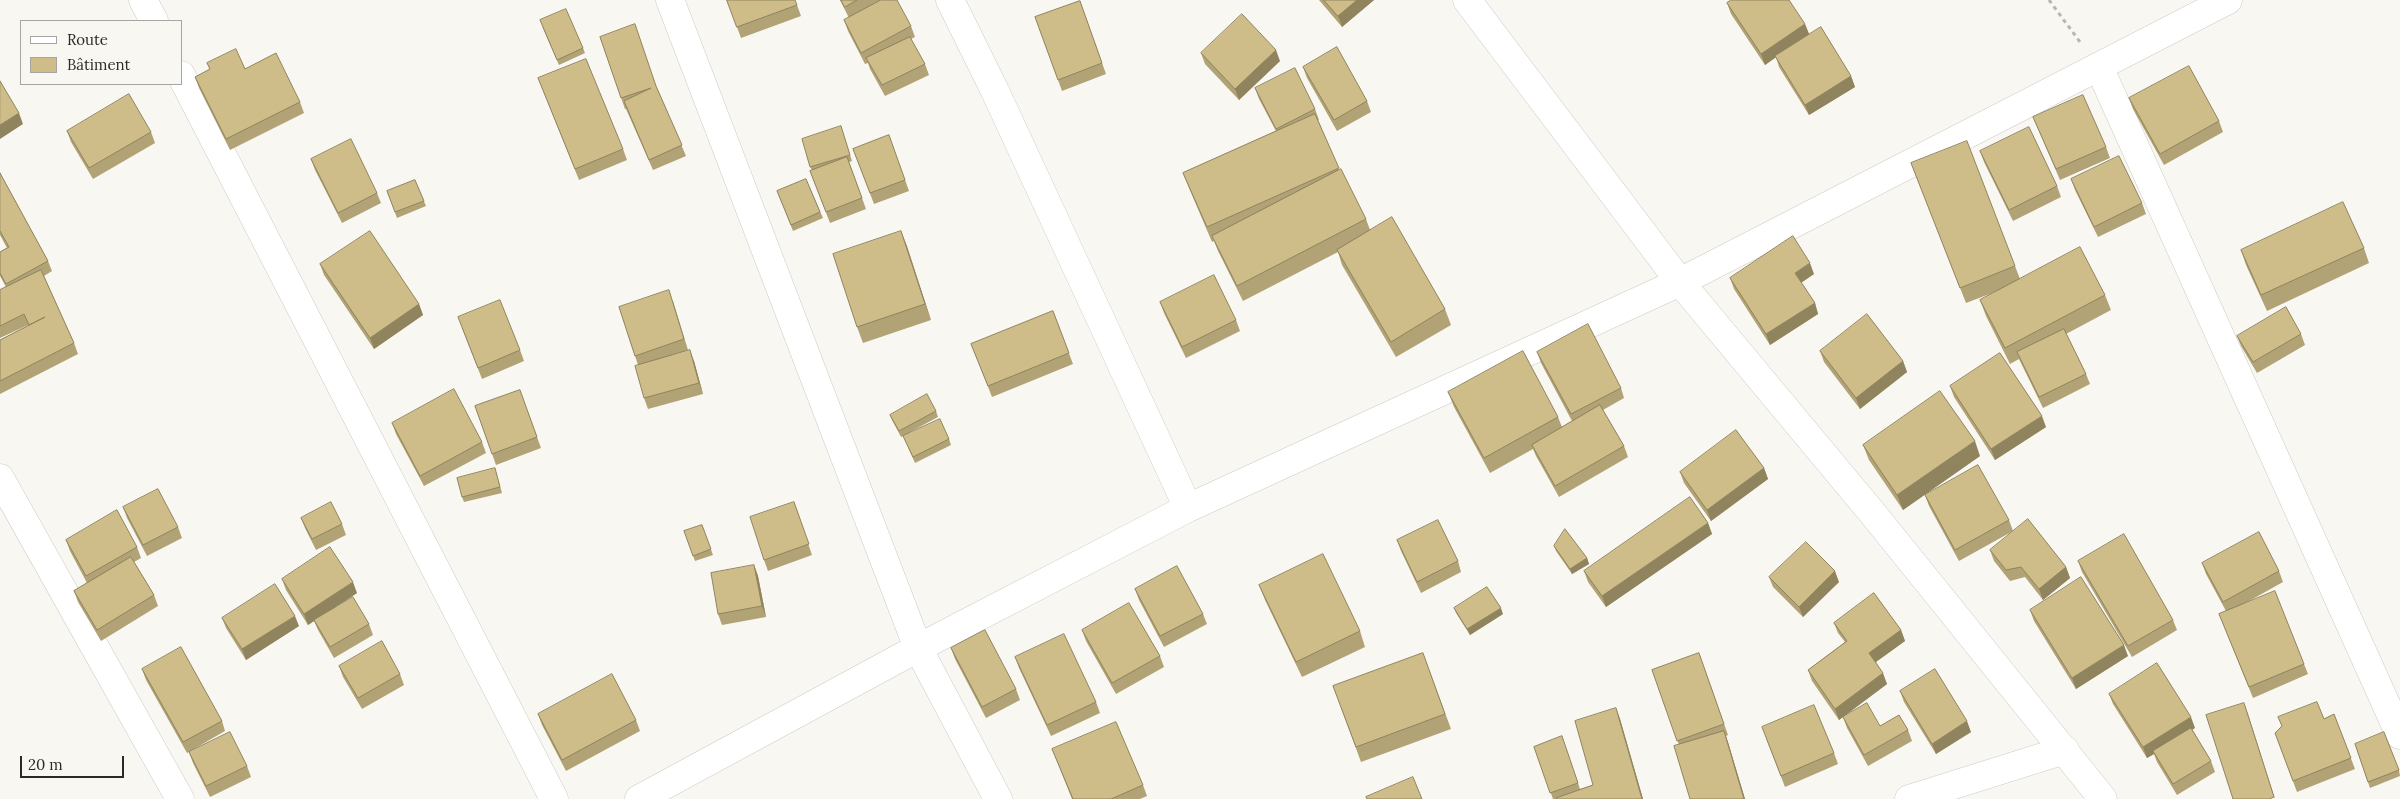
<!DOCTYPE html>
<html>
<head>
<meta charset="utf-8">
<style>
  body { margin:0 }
  #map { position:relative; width:2400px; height:799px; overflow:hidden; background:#f9f7f2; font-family:Lora,serif }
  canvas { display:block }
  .legend { position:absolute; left:20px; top:20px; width:162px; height:65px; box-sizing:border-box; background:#f9f7f2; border:1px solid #a7a5a1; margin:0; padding:6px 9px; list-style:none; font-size:15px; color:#2b2a28 }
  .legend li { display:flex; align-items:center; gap:10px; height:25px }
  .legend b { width:25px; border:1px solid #a7a5a1 }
  .scale { position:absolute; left:20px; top:756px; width:104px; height:22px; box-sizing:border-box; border:2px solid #2b2a28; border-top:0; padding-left:6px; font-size:15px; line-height:18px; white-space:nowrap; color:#2b2a28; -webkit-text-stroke:4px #f9f7f2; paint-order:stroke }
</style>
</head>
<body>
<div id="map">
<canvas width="2400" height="799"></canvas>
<ul class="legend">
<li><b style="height:6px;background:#fff"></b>Route</li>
<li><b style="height:14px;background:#cebd88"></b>Bâtiment</li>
</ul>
<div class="scale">20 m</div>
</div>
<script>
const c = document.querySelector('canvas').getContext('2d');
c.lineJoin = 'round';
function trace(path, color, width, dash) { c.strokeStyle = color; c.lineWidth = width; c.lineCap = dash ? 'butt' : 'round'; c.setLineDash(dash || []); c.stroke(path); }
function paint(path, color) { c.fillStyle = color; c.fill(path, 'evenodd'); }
const path = new Path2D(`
  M2049,0L2080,42`);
const minor = new Path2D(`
  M143,0L154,21
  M670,0L918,648L998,799
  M950,0L995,91L1188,508
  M1467,0L1680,282L1874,515L2103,799
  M2099,67L2400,735
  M181,75L554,799
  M0,478L180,799
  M639,799L918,648L1188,508L1680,282L2228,0
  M1909,799L2065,750`);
const wall = new Path2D(`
  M727,0L797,5L801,16L741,38Z
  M840,0H880L911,26L915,37L911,39L925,64L929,75L885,96L870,69L868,63L865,64L848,31L844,20L849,18Z
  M1319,0H1374L1342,27Z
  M1080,1L1106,74L1062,91L1035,17Z
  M1727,3L1805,24L1809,34L1851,76L1855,87L1809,115L1779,67L1776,57L1765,65L1731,14Z
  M542,26L583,48L585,53L559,65Z
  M600,37L657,88L686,156L653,170L626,109H625Z
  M1201,53L1280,61L1239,100L1205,64Z
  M207,63L245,69L300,102L304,113L230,150L199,88L195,77L210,70Z
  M1303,67L1367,101L1371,112L1337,131L1307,78Z
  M538,78L623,149L627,160L579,180Z
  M1255,88L1315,109L1319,120H1318L1339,170L1366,219L1370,230L1445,309L1451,325L1396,357L1342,265L1338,252L1243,301L1218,251L1214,241L1212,242L1189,188L1183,173L1276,131L1259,99Z
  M2129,98L2219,121L2223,132L2164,165L2133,109Z
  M2033,117L2106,147L2110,158L2060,180Z
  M841,126L852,161L849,162L866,209L830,223L810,171L812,170L810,167Z
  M67,131L151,132L155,143L93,179L71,142Z
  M889,135L909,191L874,204L853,149Z
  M1980,151L2057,186L2061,197L2013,221L1984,162Z
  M311,159L377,193L381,203L342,223L315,170Z
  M1911,163L2015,266L2020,279L2105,295L2111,310L2066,334L2086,374L2090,384L2043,408L2019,359L2010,364L1986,316L1980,300L2000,290L1966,303Z
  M0,173L48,261L52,271L44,276L74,343L78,354L0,394V340L28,326V325L0,338V290L6,287L0,276V252L7,248L0,235Z
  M806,179L823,218L793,231L777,191Z
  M2071,179L2142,203L2146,214L2098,237L2075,190Z
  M415,180L426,206L397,218L387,191Z
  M901,231L931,320L863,343L857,327Z
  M2364,248L2369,263L2267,311L2246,265L2241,250Z
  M320,264L419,304L423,315L374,349L324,275Z
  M1814,274L1801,283L1815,303L1818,314L1770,345L1734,289L1730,278Z
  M673,301L688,350L673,355L694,361L703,394L648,409L644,398L638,365L619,307Z
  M1160,302L1236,320L1240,331L1186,358L1164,313Z
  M1053,311L1073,364L992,397L971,344Z
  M462,328L520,350L524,361L482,379Z
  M2301,334L2305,345L2257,373L2241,346L2237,336Z
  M1820,351L1903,361L1907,372L1860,409L1824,362Z
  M1537,352L1621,388L1624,398L1603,410L1624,446L1628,457L1559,497L1536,456L1533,449L1490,473L1454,407L1448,392L1558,417L1562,427L1572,421L1541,363Z
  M1950,386L2046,427L1995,460L1954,397Z
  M520,390L541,448L496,465L475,406Z
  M936,411L938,417L901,437L892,420L890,415Z
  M392,423L482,442L486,453L424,486L396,434Z
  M903,436L949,439L951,445L915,463Z
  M1863,445L1980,456L1903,510L1869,460Z
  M495,468L502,493L464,502L462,497Z
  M1764,468L1768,479L1711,521L1684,483L1680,472Z
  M1925,495L2009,520L2013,531L1959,561L1929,506Z
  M794,502L812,555L768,571L764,560Z
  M123,507L178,527L182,538L147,556L127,518Z
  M301,518L342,524L346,535L316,550L305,528Z
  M1708,523L1712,534L1606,607L1588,582L1584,571Z
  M702,525L713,555L695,561L684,531Z
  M66,540L137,547L141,558L134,562L154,595L158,606L101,641L78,602L74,591L87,583L70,551Z
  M1397,540L1458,561L1461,572L1421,593L1401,551Z
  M1554,546L1587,558L1589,564L1572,574L1556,551Z
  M1990,550L2066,567L2070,578L2043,600L2025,577L2010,581L1994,561Z
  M2078,561L2173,620L2177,630L2132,657L2082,572Z
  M2202,563L2279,571L2283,582L2242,605L2304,664L2308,674L2253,698L2219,614L2226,611L2206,574Z
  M754,565L758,576L766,617L722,625L718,614Z
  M1769,577L1839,582L1803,617L1773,587Z
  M282,579L357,593L335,607L369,624L373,635L334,658L318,630L314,621L308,625L286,590Z
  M1259,585L1360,631L1365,647L1302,677L1265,600Z
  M1135,589L1203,614L1207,624L1164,647L1139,600Z
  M1454,608L1503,614L1470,635L1456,613Z
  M2030,610L2128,656L2076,689L2034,621Z
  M222,618L299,626L246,660L226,628Z
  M1834,623L1901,630L1905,641L1876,662L1887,684L1839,720L1812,681L1808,670L1845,642L1838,633Z
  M1082,630L1160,656L1164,667L1116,694L1086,641Z
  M951,648L1016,689L1020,700L986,718L955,659Z
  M1423,653L1451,729L1361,762L1333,686Z
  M1699,653L1728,735L1726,736L1745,799H1690L1679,745L1652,670Z
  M1015,657L1096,702L1100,713L1051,736L1019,668Z
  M339,666L400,674L404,685L362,709L343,677Z
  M142,669L222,721L225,731L187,753L146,680Z
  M1900,691L1971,732L1936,754L1904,702Z
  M2109,694L2195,728L2192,729L2211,761L2215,772L2177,795L2157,762L2154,754L2147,758L2113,704Z
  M1616,708L1620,719L1643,799H1553L1534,747L1562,736L1580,789L1593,785Z
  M538,714L636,720L640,731L566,771L542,725Z
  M2334,714L2355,769L2297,792L2275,733L2324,719Z
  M1843,717L1880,726L1908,730L1912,741L1868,766L1847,728Z
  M1766,738L1834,753L1838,764L1785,787Z
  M2355,744L2399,770L2400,776L2370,788Z
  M1052,749L1143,785L1147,796L1140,799H1072Z
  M189,752L247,766L251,777L210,797L193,763Z`);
const shadedWall = new Path2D(`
  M1357,0H1374L1342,27L1338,16Z
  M1805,24L1809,34L1765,65L1761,54Z
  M1276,50L1280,61L1239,100L1235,89Z
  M1851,76L1855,87L1809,115L1805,105Z
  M19,113L23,124L0,139V125Z
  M901,231L907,246L931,320L925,304Z
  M1810,263L1814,274L1799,284L1795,273Z
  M1815,303L1818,314L1770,345L1766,334Z
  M419,304L423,315L374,349L370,338Z
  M690,350L694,361L703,394L699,383Z
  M1903,361L1907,372L1860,409L1856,398Z
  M2042,416L2046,427L1995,460L1991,449Z
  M1975,441L1980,456L1903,510L1897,495Z
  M1764,468L1768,479L1711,521L1707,510Z
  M1708,523L1712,534L1606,607L1602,596Z
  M1587,558L1589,564L1572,574L1570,569Z
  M754,565L758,576L766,617L762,606Z
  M2066,567L2070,578L2043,600L2039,589Z
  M1835,571L1839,582L1803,617L1799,607Z
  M353,582L357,593L308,625L304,614Z
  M1501,608L1503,614L1470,635L1467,629Z
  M295,616L299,626L246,660L242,649Z
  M1901,630L1905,641L1873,664L1869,653Z
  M2124,645L2128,656L2076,689L2072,678Z
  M1883,673L1887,684L1839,720L1835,709Z
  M2244,703L2248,714L2275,799L2274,797Z
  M1616,708L1620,719L1643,799H1642Z
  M2191,717L2195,728L2155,753L2153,751L2154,754L2147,758L2143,747Z
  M1967,721L1971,732L1936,754L1932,744Z
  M1724,731L1728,742L1745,799H1744Z`);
const building = new Path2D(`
  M727,0H795L797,5L737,27Z
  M841,0H857L845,7Z
  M881,0H897L911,26L861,53L844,20Z
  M1324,0H1357L1338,16Z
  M1731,0H1789L1805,24L1761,54L1727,3Z
  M1080,1L1102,63L1058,80L1035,17Z
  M566,9L583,48L557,60L540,20Z
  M1242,14L1276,50L1235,89L1201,53Z
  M635,24L656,86L682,145L649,160L624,101L651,88L621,98L600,37Z
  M1821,27L1851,76L1805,105L1775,56Z
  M910,37L925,64L882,85L866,58Z
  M1337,47L1367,101L1334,120L1303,67Z
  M236,49L245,69L276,53L300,102L226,139L195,77L210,69L207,63Z
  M586,59L623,149L575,169L538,78Z
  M2189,66L2219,121L2160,154L2129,98Z
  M1295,68L1315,109L1276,129L1255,88Z
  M0,81L19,113L0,125Z
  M129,94L151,132L89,168L67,131Z
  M2083,95L2106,147L2056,169L2033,117Z
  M1315,114L1339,168L1207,227L1183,173Z
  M841,126L850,155L810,167L802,139Z
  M2029,127L2057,186L2009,210L1980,151Z
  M889,135L905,180L870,193L853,149Z
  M351,139L377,193L338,213L311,159Z
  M1967,141L2015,266L1960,288L1911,163Z
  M2119,156L2142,203L2094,227L2071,179Z
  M847,157L862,198L826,212L810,171Z
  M1341,169L1366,219L1237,286L1212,236Z
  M0,173L48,261L6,284L0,273V252L9,247L0,231Z
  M806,179L820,212L791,225L777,191Z
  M415,180L424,201L395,212L387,191Z
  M2343,202L2364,248L2261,295L2241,250Z
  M1392,217L1445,309L1391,342L1337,250Z
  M370,231L419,304L370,338L320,264Z
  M901,231L925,304L857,327L833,254Z
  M1793,236L1810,263L1795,273L1815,303L1766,334L1730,278Z
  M2080,247L2105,295L2005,348L1980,300Z
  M41,270L74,343L0,381V340L45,317L29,325L24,314L0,326V290Z
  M1214,275L1236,320L1182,347L1160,302Z
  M669,290L684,339L635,356L619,307Z
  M500,300L520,350L478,368L458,317Z
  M2286,307L2301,334L2253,362L2237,336Z
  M1053,311L1069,353L988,386L971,344Z
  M1867,314L1903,361L1856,398L1820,351Z
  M1588,324L1621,388L1571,414L1537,352Z
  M2064,329L2086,374L2039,397L2017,352Z
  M690,350L699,383L644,398L635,366Z
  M1523,351L1558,417L1484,458L1448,392Z
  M2000,353L2042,416L1991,449L1950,386Z
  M454,389L482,442L420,476L392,423Z
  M520,390L537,437L492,454L475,406Z
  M1940,391L1975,441L1897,495L1863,445Z
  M927,394L936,411L899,431L890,415Z
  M1600,405L1624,446L1555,486L1532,445Z
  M940,419L949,439L913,457L903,436Z
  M1736,430L1764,468L1707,510L1680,472Z
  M1978,465L2009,520L1955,550L1925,495Z
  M495,468L500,487L462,497L457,478Z
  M158,489L178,527L143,545L123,507Z
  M1690,497L1708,523L1602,596L1584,571Z
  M331,502L342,524L312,539L301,518Z
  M794,502L809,544L764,560L750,517Z
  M117,510L137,547L86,576L66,540Z
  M2028,519L2066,567L2039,589L2021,567L2006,570L1990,550Z
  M1438,520L1458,561L1417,582L1397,540Z
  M702,525L711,549L693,556L684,531Z
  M1565,529L1587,558L1570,569L1554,546Z
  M2259,532L2279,571L2223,602L2202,563Z
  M2124,534L2173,620L2128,646L2078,561Z
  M1806,542L1835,571L1799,607L1769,577Z
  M330,547L353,582L304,614L282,579Z
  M1323,554L1360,631L1296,662L1259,585Z
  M131,557L154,595L97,630L74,591Z
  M754,565L762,606L718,614L711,573Z
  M1177,566L1203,614L1160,636L1135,589Z
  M2081,577L2124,645L2072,678L2030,610Z
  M275,584L295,616L242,649L222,618Z
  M1487,587L1501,608L1467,629L1454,608Z
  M2275,591L2304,664L2249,687L2219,614Z
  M1874,593L1901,630L1869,653L1883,673L1835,709L1808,670L1847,641L1834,623Z
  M353,597L369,624L330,647L314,620Z
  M1129,603L1160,656L1112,683L1082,630Z
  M985,630L1016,689L982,707L951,648Z
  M1064,634L1096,702L1047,725L1015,657Z
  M382,641L400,674L358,698L339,666Z
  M181,647L222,721L183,742L142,669Z
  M1423,653L1445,714L1356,747L1333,686Z
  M1699,653L1724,724L1677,741L1652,670Z
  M2157,663L2191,717L2143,747L2109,694Z
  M1935,669L1967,721L1932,744L1900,691Z
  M612,674L636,720L562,760L538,714Z
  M2317,702L2324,719L2334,714L2351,758L2293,781L2275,733L2282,726L2278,717Z
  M1867,703L1880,726L1899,715L1908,730L1864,755L1843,717Z
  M2244,703L2274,797L2269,799H2233L2206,715Z
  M1814,705L1834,753L1781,776L1762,727Z
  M1616,708L1642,799H1557L1556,798L1593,785L1575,721Z
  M1116,722L1143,785L1111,799H1073L1052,749Z
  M2191,728L2211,761L2173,784L2153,751Z
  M1724,731L1744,799H1690L1674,746Z
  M230,732L247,766L206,786L189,752Z
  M2384,732L2399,770L2368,782L2355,744Z
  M1562,736L1578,783L1550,793L1534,747Z
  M1413,777L1422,799H1367L1366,797Z`);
trace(minor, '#cdcbc6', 29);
trace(path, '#b7b6b2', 3, [4, 4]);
trace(minor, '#fff', 28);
paint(wall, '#b1a375');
paint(shadedWall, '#90845f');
paint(building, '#cebd88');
trace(building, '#90845f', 1);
</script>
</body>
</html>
